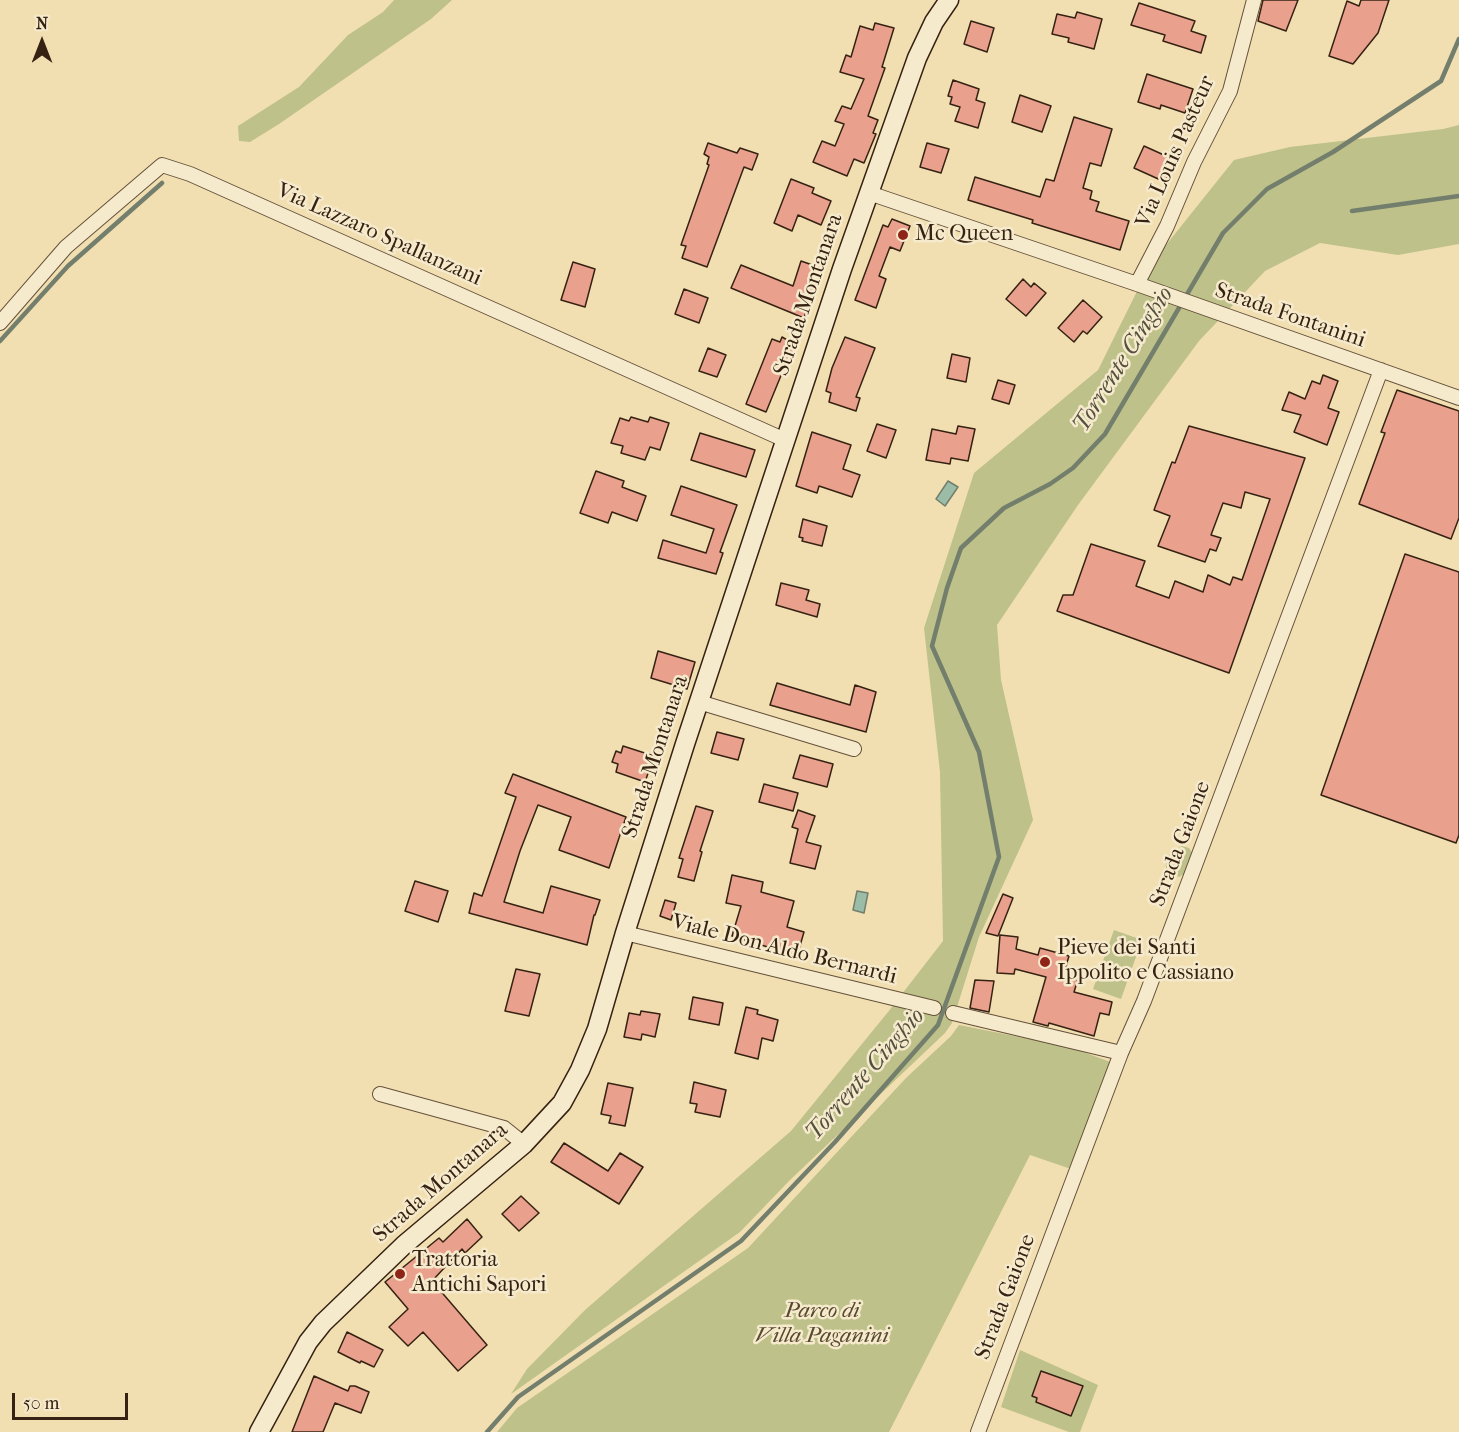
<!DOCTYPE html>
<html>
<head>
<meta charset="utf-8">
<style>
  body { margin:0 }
  #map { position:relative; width:1459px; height:1432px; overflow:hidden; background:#f1dfb2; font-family:"IM FELL French Canon",serif }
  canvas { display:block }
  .north { position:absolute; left:12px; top:12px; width:60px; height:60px; -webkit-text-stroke:4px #f6eacd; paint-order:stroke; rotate:0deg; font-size:16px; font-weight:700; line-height:24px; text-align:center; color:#362212 }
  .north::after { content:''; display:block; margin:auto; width:21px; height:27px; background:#362212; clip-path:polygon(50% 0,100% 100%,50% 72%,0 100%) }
  .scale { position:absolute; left:12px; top:1393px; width:116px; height:27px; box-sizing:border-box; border:3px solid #362212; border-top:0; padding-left:8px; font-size:18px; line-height:21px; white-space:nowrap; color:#362212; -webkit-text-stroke:4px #f6eacd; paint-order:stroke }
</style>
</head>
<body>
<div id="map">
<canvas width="1459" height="1432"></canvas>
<div class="north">N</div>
<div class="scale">50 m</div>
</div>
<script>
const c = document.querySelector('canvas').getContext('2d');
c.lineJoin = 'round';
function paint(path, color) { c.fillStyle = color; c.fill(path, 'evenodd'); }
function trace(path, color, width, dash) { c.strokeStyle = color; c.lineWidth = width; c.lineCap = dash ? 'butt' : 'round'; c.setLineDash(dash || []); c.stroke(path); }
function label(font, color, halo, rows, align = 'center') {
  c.font = font + ' "IM FELL French Canon",serif'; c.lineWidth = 5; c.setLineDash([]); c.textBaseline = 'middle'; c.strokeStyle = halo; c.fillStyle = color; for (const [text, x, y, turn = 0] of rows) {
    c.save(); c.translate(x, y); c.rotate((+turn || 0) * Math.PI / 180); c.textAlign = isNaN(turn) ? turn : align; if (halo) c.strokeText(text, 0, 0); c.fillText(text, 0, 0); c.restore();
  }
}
const green = new Path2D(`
  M394,0H452L431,19L279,124L250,142L239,141L238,126L299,87L348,35L383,12Z
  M1459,125V244L1398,255L1320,243L1265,271L1199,341L1078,505L997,625L1001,680L1033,820L979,937L952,1023L945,1033L790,1180L740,1232L511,1394L527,1369L585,1310L791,1131L888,1012L943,941L940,772L924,628L974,473L1098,370L1150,265L1234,160L1290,147L1443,129Z
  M1182,846L1189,848L1193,854L1187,872L1179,877L1167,872C1163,857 1169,853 1182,846Z
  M1114,930L1142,940L1121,999L1093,989Z
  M959,1025L1070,1047L1113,1063L1074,1170L1030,1155L889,1432H497L517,1408L748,1248L906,1078L951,1036Z
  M1020,1350L1098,1385L1080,1432H1069L1001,1407Z`);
const water = new Path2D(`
  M948,481L958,487L945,506L936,499Z
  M857,891L868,893L864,913L853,910Z`);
const stream = new Path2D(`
  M1352,211L1459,196
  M0,341L68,266L162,183
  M487,1432L518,1397L741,1241L835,1142L938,1025L999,857L979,752L932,646L947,588L961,548L1004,508L1050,484L1073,468L1105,434L1223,233L1267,189L1333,152L1441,81L1459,39`);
const building = new Path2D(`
  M1263,0H1298L1286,31L1258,21Z
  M1361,0H1389L1378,33L1353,64L1329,56L1347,1L1359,6Z
  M1139,3L1195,21L1191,31L1206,36L1201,53L1163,41L1165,35L1131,25Z
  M1077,12L1102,19L1094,49L1068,42L1069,38L1052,34L1057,14L1075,18Z
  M971,21L994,28L987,52L964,44Z
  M875,23L894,28L882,67L885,68L868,116L878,120L873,133L876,134L864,163L854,159L847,176L813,162L822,141L835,146L844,124L835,121L842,106L851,109L864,79L840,72L846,55L851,57L860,26L873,30Z
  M1147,74L1193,89L1185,113L1161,105L1160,109L1138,102Z
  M953,80L979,89L976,100L985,103L978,128L955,121L960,107L950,104L952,97L948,96Z
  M1020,95L1051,106L1042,132L1012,122Z
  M1074,117L1112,129L1101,166L1090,163L1083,188L1092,191L1090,199L1099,202L1096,211L1129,221L1120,250L1032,223L1033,220L968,200L975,177L1040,197L1046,179L1054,181Z
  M708,143L737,153L740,148L758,154L752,170L744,167L707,267L682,258L686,246L681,245L709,165L707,164L709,157L704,154Z
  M927,143L949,149L941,173L920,167Z
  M1144,146L1175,160L1165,182L1134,168Z
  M791,179L814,188L812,193L831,201L821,225L798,215L792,231L774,223Z
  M892,219L910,226L900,251L890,247L879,276L886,279L876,308L855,300L883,225L888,227Z
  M801,261L821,268L804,318L731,288L741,265L793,286Z
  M573,262L595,269L585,307L561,300Z
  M1023,279L1031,287L1034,283L1046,293L1026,316L1006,299Z
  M684,289L708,298L699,323L675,314Z
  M1083,300L1102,317L1087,334L1083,331L1074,342L1058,328Z
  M782,337L796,345L789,362L787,361L766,412L746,404L772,339L780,342Z
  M845,337L875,348L856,397L860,398L856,411L829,402L831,393L826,391L832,368Z
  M708,348L726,355L717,377L699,371Z
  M952,354L970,358L966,382L947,378Z
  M1323,375L1338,381L1328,408L1339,412L1327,445L1294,432L1301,415L1282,410L1289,392L1305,399L1312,381L1320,384Z
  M998,380L1015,385L1009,404L992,399Z
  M1397,390L1459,411V518L1451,539L1359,504L1385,433L1381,432Z
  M631,417L648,422L650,417L669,423L660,450L650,447L645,460L621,453L623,446L611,443L620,418L629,421Z
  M877,424L896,430L886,458L867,451Z
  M958,426L975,429L968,461L951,458L950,464L926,460L932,429L956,434Z
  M1189,426L1305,458L1229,673L1057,611L1063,595H1073L1091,544L1145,561L1136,586L1169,598L1175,581L1203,592L1208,575L1230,585L1233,577L1242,580L1270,499L1245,492L1241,508L1223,503L1211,535L1221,538L1216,551L1210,549L1205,562L1158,546L1170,516L1154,510L1172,462L1175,463Z
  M812,432L851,445L843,469L860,475L852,497L819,486L817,493L796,486Z
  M700,433L755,450L746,477L691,460Z
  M596,471L624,481L622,487L646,496L637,521L612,512L608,523L580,513Z
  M681,486L737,505L720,552L723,553L716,574L658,558L663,540L706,553L714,529L671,515Z
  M803,519L827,526L822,546L802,541L803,538L799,537Z
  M1405,554L1459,572V835L1456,843L1321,795Z
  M781,583L809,590L806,600L820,604L817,617L776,605Z
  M658,651L695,662L687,689L651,678Z
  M777,683L850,705L855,685L876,692L866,732L770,705Z
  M717,732L744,739L738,760L711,753Z
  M623,746L654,756L645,782L616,772L618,764L612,762L616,751L621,753Z
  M800,755L833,764L827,787L793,778Z
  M513,774L626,817L609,868L559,850L571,817L538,805L520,851L504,902L543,913L551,886L600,900L595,915H594L587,945L469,913L474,893L482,896L516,797L505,793Z
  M764,784L798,793L793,811L759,802Z
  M696,806L713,811L700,851L702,852L694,881L678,877L683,859L679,858Z
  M798,810L815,816L806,842L821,846L815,869L790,863L798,829L792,827Z
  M732,875L763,882L761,892L794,901L787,927L804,932L797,956L732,936L741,906L726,903Z
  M415,881L448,891L438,922L405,911Z
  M1003,894L1013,898L998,936L986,933Z
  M665,900L676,903L671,920L660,916Z
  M1000,935L1018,937L1016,949L1038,955L1040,948L1069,956L1066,966L1077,972L1079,976L1074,992L1112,1002L1109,1015L1100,1013L1094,1036L1049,1023L1048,1026L1033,1022L1046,977L1015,969L1014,974L997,973Z
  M516,969L540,974L529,1016L505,1011Z
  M975,980L994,981L989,1012L970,1008Z
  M693,997L723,1003L719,1025L689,1019Z
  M746,1007L758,1010L757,1014L778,1020L773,1041L762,1038L758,1059L735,1053Z
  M641,1011L660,1014L655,1037L642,1034L641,1040L624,1037L629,1013L640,1015Z
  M694,1082L726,1090L720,1117L695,1112L697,1104L690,1103Z
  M608,1083L633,1088L625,1126L609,1123L611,1116L601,1114Z
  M564,1143L608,1171L620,1153L643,1167L619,1204L551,1162Z
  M521,1196L539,1213L519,1231L502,1214Z
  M467,1219L482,1237L465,1253L462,1249L432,1281L487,1345L458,1371L423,1332L408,1346L389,1327L408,1309L385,1282L439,1238L443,1242Z
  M347,1332L383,1350L374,1367L361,1361L360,1363L338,1352Z
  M1041,1371L1083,1386L1071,1416L1036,1402L1037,1398L1032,1396Z
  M314,1376L348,1391L350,1386H355L369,1392L361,1413L335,1403L323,1432H292Z`);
const minor = new Path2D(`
  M869,193L1137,284L1459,398
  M1137,284L1167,226L1194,162L1230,91L1254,0
  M0,323L66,247L162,165L190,174L785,440
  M699,702L854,749
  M625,933L934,1008
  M953,1013L1121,1053
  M380,1094L504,1128L524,1144
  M978,1432L1121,1053L1144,1001L1381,370`);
const secondary = new Path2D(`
  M259,1432L308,1342L323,1323L404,1245L524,1144L562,1103L580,1070L597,1029L625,933L685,744L842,269L917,58L934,22L949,0`);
const markers = [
  [903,235,6,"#8f2418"],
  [1045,962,6,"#8f2418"],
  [400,1274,6,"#8f2418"]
];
const streetNames = [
  ["Via Louis Pasteur",1176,152,-66],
  ["Via Lazzaro Spallanzani",379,235,24],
  ["Strada Montanara",809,295,-71],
  ["Strada Fontanini",1290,316,19],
  ["Strada Montanara",656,757,-72],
  ["Strada Gaione",1181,844,-69],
  ["Viale Don Aldo Bernardi",784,950,14],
  ["Strada Montanara",441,1183,-41],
  ["Strada Gaione",1006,1297,-69]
];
const poiNames = [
  ["Mc Queen",915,235],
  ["Pieve dei Santi",1057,949],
  ["Ippolito e Cassiano",1057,974],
  ["Trattoria",412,1261],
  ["Antichi Sapori",412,1286]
];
const parkNames = [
  ["Parco di",822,1312],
  ["Villa Paganini",822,1337]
];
const waterNames = [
  ["Torrente Cinghio",1124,360,-58],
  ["Torrente Cinghio",866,1075,-49]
];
paint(green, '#bec189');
paint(water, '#9bbda8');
trace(water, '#737f6c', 1.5);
trace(stream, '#737f6c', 4.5);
paint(building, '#e9a08d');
trace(building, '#362212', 1.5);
trace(minor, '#65513a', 16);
trace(secondary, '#362212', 21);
trace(minor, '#f6eacd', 14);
trace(secondary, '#f6eacd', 18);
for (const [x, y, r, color] of markers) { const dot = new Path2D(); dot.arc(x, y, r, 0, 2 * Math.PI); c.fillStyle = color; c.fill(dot); trace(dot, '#f6eacd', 2); }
label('22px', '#362212', '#f6eacd', streetNames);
label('22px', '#362212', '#f6eacd', poiNames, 'left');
label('italic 22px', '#584a30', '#f6eacd', parkNames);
label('italic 24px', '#54503f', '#f6eacd', waterNames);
</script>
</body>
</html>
